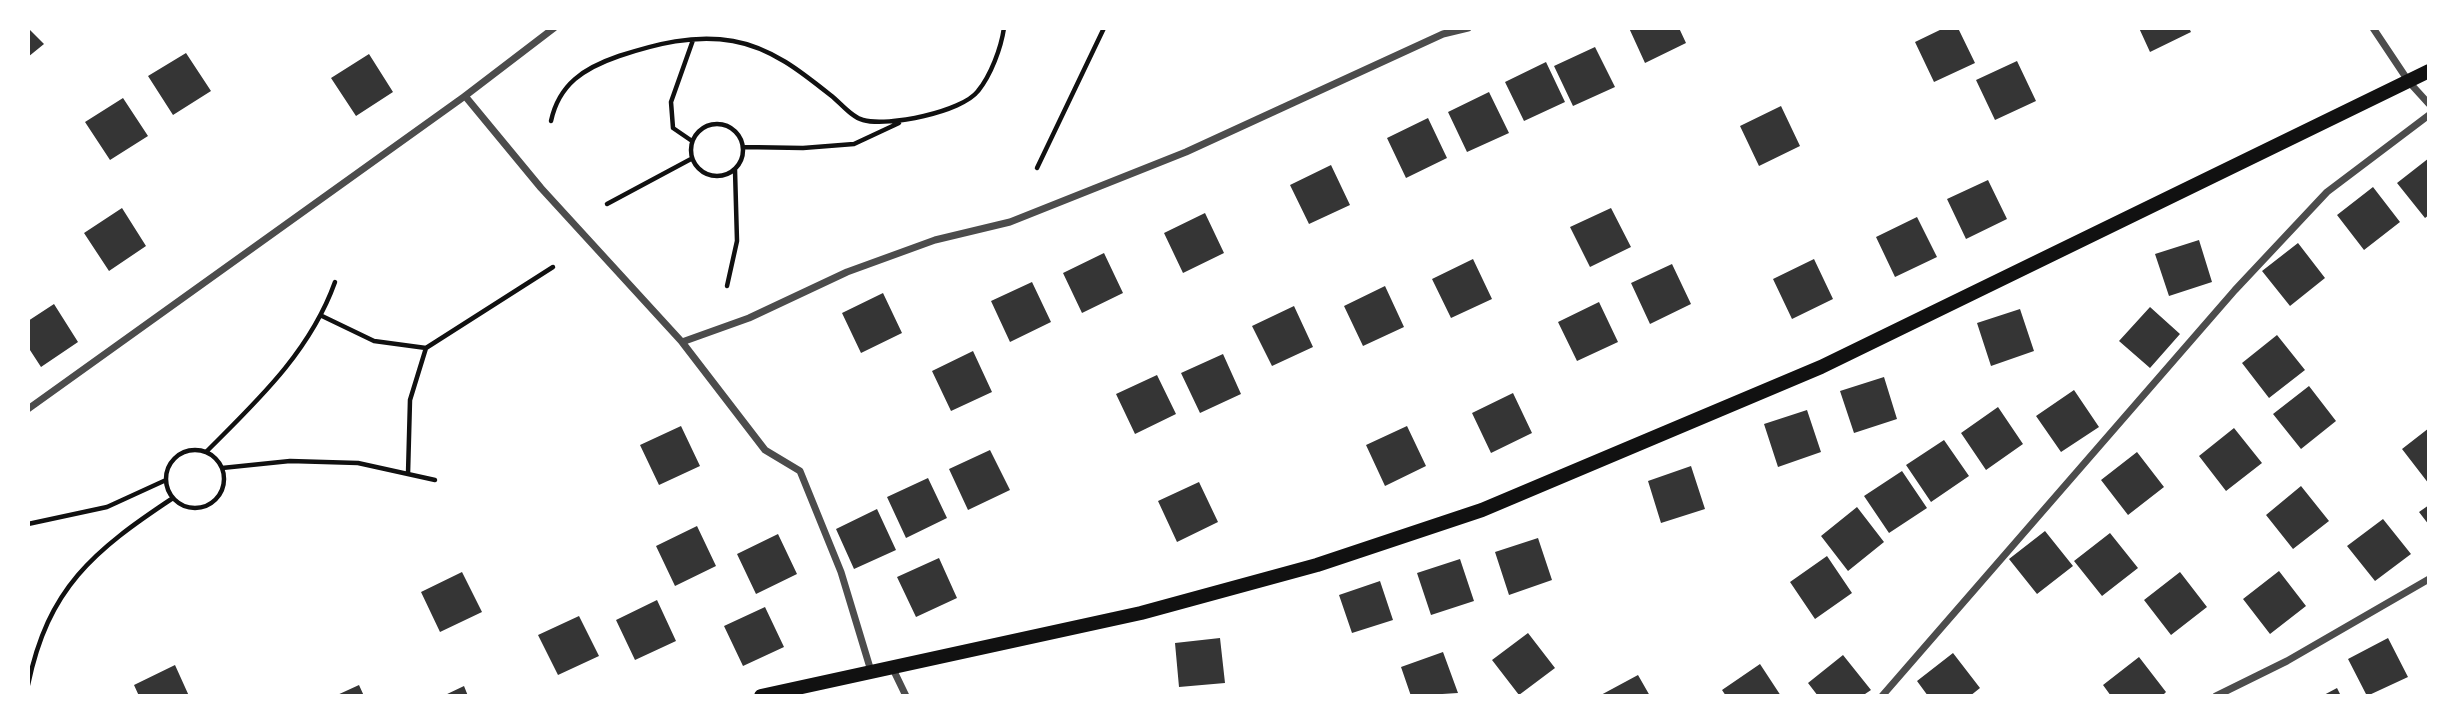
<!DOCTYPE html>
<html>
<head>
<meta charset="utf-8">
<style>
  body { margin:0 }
  #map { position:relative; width:2457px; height:724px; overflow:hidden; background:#fff; font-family:Commissioner,sans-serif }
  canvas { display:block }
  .frame { position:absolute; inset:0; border:30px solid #fff; pointer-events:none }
</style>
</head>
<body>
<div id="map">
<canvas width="2457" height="724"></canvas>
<div class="frame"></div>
</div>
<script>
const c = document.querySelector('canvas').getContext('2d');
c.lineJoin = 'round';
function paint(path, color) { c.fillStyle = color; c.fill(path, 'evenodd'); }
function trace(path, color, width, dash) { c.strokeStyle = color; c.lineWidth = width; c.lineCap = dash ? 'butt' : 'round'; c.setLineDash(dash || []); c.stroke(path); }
const building = new Path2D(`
  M28,28L44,44L28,57Z
  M1629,28H1679L1686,43L1645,63Z
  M1944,28H1958L1975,63L1934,82L1915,42Z
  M2139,28H2189L2191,32L2150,52Z
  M1595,47L1615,87L1573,106L1554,66Z
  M186,53L211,91L173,115L148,76Z
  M369,54L393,92L356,116L331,78Z
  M2017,61L2036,101L1995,120L1976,80Z
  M1546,62L1565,102L1524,121L1505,82Z
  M1489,92L1509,133L1467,152L1448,112Z
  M123,98L148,136L110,160L85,122Z
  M1781,106L1800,146L1759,166L1740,126Z
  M1428,118L1447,158L1406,178L1387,138Z
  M2429,158V215L2425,218L2397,183Z
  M1331,165L1350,205L1309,224L1290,185Z
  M1988,180L2007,219L1966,239L1947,199Z
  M2373,187L2400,222L2364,250L2337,215Z
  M122,208L146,246L109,271L84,233Z
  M1611,208L1631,247L1590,267L1570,227Z
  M1205,213L1224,253L1183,273L1164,233Z
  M1917,217L1937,257L1895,277L1876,237Z
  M2199,240L2212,282L2169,296L2155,254Z
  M2298,243L2325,278L2290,306L2262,271Z
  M1104,253L1123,293L1082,313L1063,273Z
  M1473,259L1492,299L1451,318L1432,279Z
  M1814,259L1833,299L1792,319L1773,279Z
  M1672,264L1691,304L1650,324L1631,283Z
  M1032,282L1051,322L1010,342L991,301Z
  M1385,286L1404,327L1363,346L1344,306Z
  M883,293L902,333L861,353L842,313Z
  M1599,302L1618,342L1577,361L1558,322Z
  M54,304L78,342L41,367L28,347V321Z
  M1294,306L1313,347L1272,366L1252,326Z
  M2150,307L2180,334L2150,368L2119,341Z
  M2020,309L2034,351L1991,366L1977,323Z
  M2277,335L2305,370L2269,398L2242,363Z
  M973,351L992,392L951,411L932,371Z
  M1223,354L1241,394L1200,413L1181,373Z
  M1157,375L1176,414L1135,434L1116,394Z
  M1884,377L1897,419L1854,433L1840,391Z
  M2309,386L2336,421L2301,449L2273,414Z
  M2074,390L2099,427L2061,452L2036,416Z
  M1513,393L1532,433L1491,453L1472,413Z
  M1998,407L2023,444L1986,470L1961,433Z
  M1807,410L1821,452L1778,467L1764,424Z
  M681,426L700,466L659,485L640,445Z
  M1407,426L1426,466L1385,486L1366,445Z
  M2234,428L2262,463L2226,491L2199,456Z
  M2429,428V484L2402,449Z
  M1944,440L1969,476L1931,502L1906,465Z
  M990,450L1010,490L968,510L949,469Z
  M2137,452L2164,487L2128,515L2101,480Z
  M1691,466L1705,509L1661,523L1648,481Z
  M1902,471L1927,508L1889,533L1864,496Z
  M928,478L947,518L906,538L887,497Z
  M1199,482L1218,522L1177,542L1158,501Z
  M2301,486L2329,521L2293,549L2266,515Z
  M2429,505V525L2419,512Z
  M1857,507L1884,542L1848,571L1821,536Z
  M877,509L896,550L854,569L836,529Z
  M2383,519L2411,554L2375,581L2347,546Z
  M697,526L716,566L675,586L656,546Z
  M2045,531L2073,566L2037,594L2009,559Z
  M2110,533L2138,568L2102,596L2074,561Z
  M778,534L797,574L756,594L737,554Z
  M1538,538L1552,580L1509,595L1495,552Z
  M1827,556L1852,593L1815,619L1790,582Z
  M939,558L957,598L916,617L897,577Z
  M1460,559L1474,601L1431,615L1417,573Z
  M2279,571L2306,606L2270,634L2243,599Z
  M462,572L482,612L440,632L421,592Z
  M2180,572L2207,607L2171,635L2144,600Z
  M1380,581L1393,620L1352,633L1339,595Z
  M657,600L676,641L635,660L616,620Z
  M765,607L784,647L743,666L724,626Z
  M579,616L599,656L558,675L538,635Z
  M1528,633L1555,668L1519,695L1492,660Z
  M1220,638L1225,683L1179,687L1175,643Z
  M2388,638L2408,677L2367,696L2348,659Z
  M1443,652L1458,693L1411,696L1401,667Z
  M1953,653L1980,688L1970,696H1928L1917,681Z
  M1843,655L1871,690L1862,696H1818L1808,683Z
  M2139,657L2166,692L2162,696H2111L2103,685Z
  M1760,664L1781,696H1726L1722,690Z
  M175,665L189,696H139L134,685Z
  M1638,675L1650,696H1599Z
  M359,685L364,696H335Z
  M464,686L468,696H443Z
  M2337,688L2341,696H2322Z`);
const path = new Path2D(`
  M551,121C559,84 584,68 619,56C656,44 694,34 733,41C773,48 804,74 834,98C842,105 853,118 863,120C888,127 962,112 978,91C991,75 1001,48 1004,28
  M691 150a26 26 0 1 1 52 0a26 26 0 1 1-52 0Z
  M692,141L673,128L671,102L693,40
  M743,147L803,148L854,144L899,123
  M1037,168L1104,28
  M607,204L691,159
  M727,286L737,241L735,170
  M322,316L374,341L426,348L553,267
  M166 479a29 29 0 1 1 58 0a29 29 0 1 1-58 0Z
  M206,452C257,401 310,352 335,282
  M222,468L290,461L358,463L435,480
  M408,474L410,400L426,348
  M28,524L107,507L166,480
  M28,685C48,588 93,551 173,498`);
const minor = new Path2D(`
  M2373,28L2409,82L2429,104
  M465,96L541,188L682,342L765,450L800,471L841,572L871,671
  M682,342L749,318L847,272L935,240L1010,222L1186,152L1443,34L1468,28
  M28,409L465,96L554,28
  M892,667L906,696
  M1882,696L2235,290L2327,192L2429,115
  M2216,696L2287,661L2429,579`);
const secondary = new Path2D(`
  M761,696L1141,613L1317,565L1482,510L1821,367L2429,71`);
paint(building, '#353535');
trace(path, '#111', 4.5);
trace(minor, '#4c4c4c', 7);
trace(secondary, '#111', 14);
</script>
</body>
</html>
